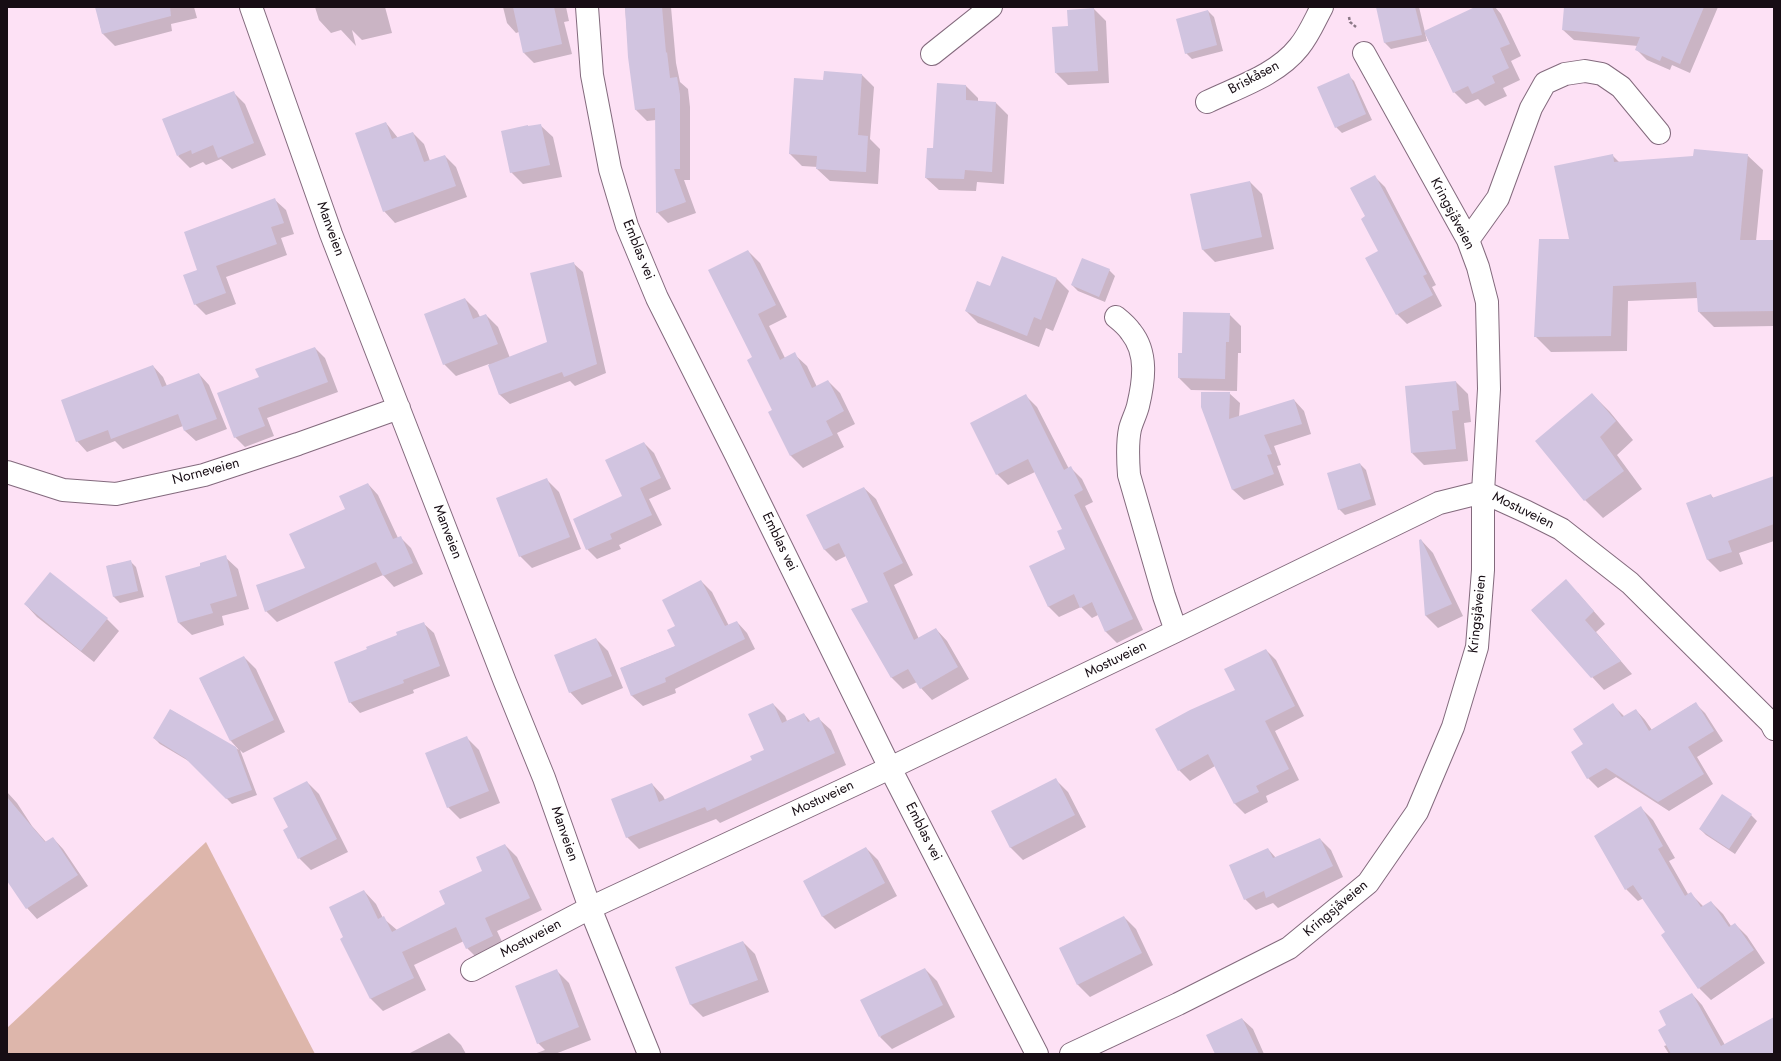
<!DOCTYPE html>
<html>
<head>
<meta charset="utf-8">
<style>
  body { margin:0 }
  #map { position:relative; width:1781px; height:1061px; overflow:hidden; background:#fde1f5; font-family:Jost,sans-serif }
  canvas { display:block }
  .frame { position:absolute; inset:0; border:8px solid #170d14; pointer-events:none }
</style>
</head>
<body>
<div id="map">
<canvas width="1781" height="1061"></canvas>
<div class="frame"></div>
</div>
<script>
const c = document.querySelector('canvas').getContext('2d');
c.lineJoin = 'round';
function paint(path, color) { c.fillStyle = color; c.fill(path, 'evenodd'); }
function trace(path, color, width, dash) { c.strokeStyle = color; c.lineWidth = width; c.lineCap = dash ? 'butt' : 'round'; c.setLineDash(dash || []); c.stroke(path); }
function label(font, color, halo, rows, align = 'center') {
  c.font = font + ' Jost,sans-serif'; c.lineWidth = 3; c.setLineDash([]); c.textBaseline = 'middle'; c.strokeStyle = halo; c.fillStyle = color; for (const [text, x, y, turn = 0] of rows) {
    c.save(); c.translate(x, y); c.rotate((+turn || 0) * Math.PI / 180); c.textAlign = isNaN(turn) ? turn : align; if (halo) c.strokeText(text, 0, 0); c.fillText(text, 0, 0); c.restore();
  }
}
const green = new Path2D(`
  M206,842L315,1054H7V1028Z`);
const shadow = new Path2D(`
  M96,7H194L197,18L171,24L172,31L115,46L102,33Z
  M315,7H385L392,33L362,40L352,30L356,46L341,30L331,33L319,20Z
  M503,7H566L569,21L564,22L572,54L534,63L524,53L519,32L516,33L507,23Z
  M625,7H671L676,63L680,82L688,89L690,107V180H684L696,213L668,223L657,212L656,120L647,121L636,110L629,57Z
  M1390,7H1419L1425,32L1477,7H1495L1501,14L1521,56L1511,61L1520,80L1503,88L1507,96L1485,106L1478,99L1466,104L1454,92L1425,33L1427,41L1391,49L1385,43L1378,10Z
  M1565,7H1718L1690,73L1672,65L1670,70L1647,60L1637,50L1638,46L1574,40L1563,30Z
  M1094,9L1106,21L1109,83L1068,85L1056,73L1069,27Z
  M1208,11L1214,17L1223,51L1192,59L1186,53Z
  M862,75L874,87L870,139L880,149L878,184L830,181L817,169L818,167L802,166L790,154L824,81Z
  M1348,75L1354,81L1372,120L1342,133L1336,127Z
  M966,86L978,98V102L996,103L1008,115L1004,184L977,182L976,191L939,190L926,178L934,149Z
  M233,92L245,104L266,155L232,169L221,159L206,165L203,162L190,168L178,156Z
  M386,123L398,138L413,133L424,144L430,161L445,156L456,167L467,197L395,223L384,211Z
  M540,125L553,137L562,177L523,184L511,172L528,126L529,127Z
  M1612,155L1620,163L1747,155L1763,170L1756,241H1774V326L1714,327L1699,312L1698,298L1628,301L1627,351L1551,352L1535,336L1570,240Z
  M1375,177L1385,187L1436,285L1432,287L1442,306L1407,324L1397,314L1379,251L1366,217Z
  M1250,182L1262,194L1274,249L1215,262L1203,250L1191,195Z
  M275,200L286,210L294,234L281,238L287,255L226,277L236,304L206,315L195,304L199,271Z
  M748,251L760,263L787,317L769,326L785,358L794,354L807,366L817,387L828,381L840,393L855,424L837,433L844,447L803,468L791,456L769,412L773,410L753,358Z
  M573,263L583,272L606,373L575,386L570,381L510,404L500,395L489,364L456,376L444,364L465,299L477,311L480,317L486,315L498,327L510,358L548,343Z
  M1109,270L1115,276L1105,302L1078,291L1072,285Z
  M1057,279L1069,291L1053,331L1046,328L1039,347L978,323L966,311L990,287Z
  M1229,314L1241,326V353H1238L1237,391L1191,390L1179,378L1183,354Z
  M315,348L325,358L338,392L267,418L274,436L245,447L235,437L260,378Z
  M153,366L163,377L167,386L199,374L209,385L227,429L196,441L185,431L183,426L123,449L115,441L87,452L77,441Z
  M1456,382L1468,394L1471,422L1464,423L1468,461L1424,465L1412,453Z
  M1229,393L1240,403L1239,417L1294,400L1304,411L1311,434L1274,446L1281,465L1277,466L1284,485L1244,500L1233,490L1202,407Z
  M1592,394L1610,412L1633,440L1617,455L1642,489L1603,518L1585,500Z
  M1026,396L1037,407L1069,469L1071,468L1082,479L1093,502L1085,506L1143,630L1117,643L1106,632L1098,615L1092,618L1081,607L1059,617L1048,606L1066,550L1063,529L1035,472L1008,485L997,474Z
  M644,443L654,453L671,489L649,499L662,525L619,545L621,549L597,559L587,549L624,497Z
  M1360,464L1366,470L1376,505L1345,515L1339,509Z
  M546,479L559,492L581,549L532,568L520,556Z
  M1774,479V541L1739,553L1743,564L1720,572L1708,560L1688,503L1711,495L1714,499Z
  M368,484L378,495L398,538L400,537L411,548L423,574L394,587L383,575L277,622L266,611L306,569L346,510Z
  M864,488L876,499L913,575L894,585L919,639L936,629L947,641L969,679L932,700L921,688L917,682L903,689L892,678L869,602L846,556L836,561L824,549Z
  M1421,540L1433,553L1463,616L1438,628L1426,616L1420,541Z
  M225,557L238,569L249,609L222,616L224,625L192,635L179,623L202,566Z
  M130,561L136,567L144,597L120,603L114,597L107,566Z
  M701,581L712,592L729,626L737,622L747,633L755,649L675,689L676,693L643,706L632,696L621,668L676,646V627Z
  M1578,593L1605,624L1596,632L1632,674L1604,690L1532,611Z
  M25,604L107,619L119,631L94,662L37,617Z
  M423,623L434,633L450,676L413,690L414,693L360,713L350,702L398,636Z
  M596,639L608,651L623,688L582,705L570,692Z
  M1266,650L1276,660L1304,716L1275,731L1299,780L1266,796L1268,802L1245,814L1235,804L1215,766L1190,781L1179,770L1157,730L1236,691Z
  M244,657L256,669L285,732L243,753L240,750L257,795L232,804L192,763L160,744L154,738L171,710L239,750L231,741L200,679Z
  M1695,703L1705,713L1723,741L1697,757L1713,784L1669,811L1616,777L1598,788L1588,778L1584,744L1613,705L1625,717L1636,710L1645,720L1652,730Z
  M773,704L785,716L787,721L804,714L811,722L819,719L831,730L846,765L720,823L716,819L639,849L627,837L652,784L663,796L665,800L753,761L765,750Z
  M466,737L479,750L500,803L460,819L448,807Z
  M1056,780L1068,792L1086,827L1023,860L1011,848L992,812Z
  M307,782L319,794L348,852L311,870L299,858L290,828Z
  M7,792L17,803L32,826L46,842L53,838L63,849L88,886L37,919L27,908L7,878Z
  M1641,808L1653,820L1675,858L1669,861L1688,894L1690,893L1704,907L1711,902L1723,914L1731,926L1735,924L1747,936L1765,963L1711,1000L1699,988L1666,932L1644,898L1638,901L1626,889Z
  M1751,815L1757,821L1735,854L1706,835L1700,829Z
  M1320,839L1331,850L1343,877L1278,908L1273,903L1256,910L1245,899L1268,849L1276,858Z
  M505,845L517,857L542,910L497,931L505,948L479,960L467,948L464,941L414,965L426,990L383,1011L371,999L342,939L345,937L364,891L376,904L383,918L397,930L447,905L483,871Z
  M866,848L878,860L897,896L835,929L823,917L804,881Z
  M1124,917L1136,929L1153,965L1090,997L1078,985L1060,948Z
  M743,942L755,954L769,992L703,1017L691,1005L677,967Z
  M925,969L937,981L955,1017L892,1049L880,1037Z
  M557,971L569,983L591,1040L555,1054H534L545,1050L538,1043Z
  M1692,994L1702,1005L1725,1045L1774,1024V1054H1669L1664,1046L1667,1045L1668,1026Z
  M1242,1019L1253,1029L1264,1054H1216Z
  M449,1033L461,1045L466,1054H408Z`);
const building = new Path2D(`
  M95,7H170L171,16L102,34Z
  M513,7H554L562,44L523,53Z
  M625,7H662L666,53L667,52L670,78L677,77L680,95V169H674L686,202L656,213L655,108L635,110L628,57Z
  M1376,7H1415L1422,35L1384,43Z
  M1475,7H1492L1510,44L1500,48L1509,68L1492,76L1495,83L1472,94L1468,86L1453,93L1424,31Z
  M1564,7H1704L1680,64L1662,56L1660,61L1635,50L1640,37L1562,30Z
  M1094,8L1098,71L1055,73L1052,27L1068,26L1067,10Z
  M1208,10L1217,45L1185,54L1176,19Z
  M824,71L862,74L858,135L868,136L866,172L816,169L817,156L789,154L794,78L823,80Z
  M1349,73L1366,114L1335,128L1317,87Z
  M937,83L966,85V100L996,102L992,172L965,170L964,179L925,178L927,148H933Z
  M234,91L254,143L218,158L213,145L192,154L191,150L177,156L162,119Z
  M386,122L392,139L413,132L424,162L445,155L456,186L383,212L355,133Z
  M541,124L550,165L510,173L501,131L528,125V126Z
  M1694,149L1748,154L1740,240H1774V311L1698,312L1696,282L1613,286L1611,336L1534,337L1539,239H1569L1554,166L1613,154L1614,162L1693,156Z
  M1375,175L1427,274L1423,276L1433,295L1396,315L1365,258L1378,251L1361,219L1365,216L1350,188Z
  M1250,181L1262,237L1202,250L1190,194Z
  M275,198L284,223L271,227L277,244L216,266L226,293L194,305L183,275L197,270L184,232Z
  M748,250L776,305L758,314L780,360L795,352L812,388L828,380L844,411L826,421L833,435L790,456L768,412L772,410L747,360L752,357L708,270Z
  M1002,256L1057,278L1041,320L1034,317L1027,336L965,311L977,281L990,286Z
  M1082,258L1110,269L1099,297L1071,285Z
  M574,262L597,364L564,377L562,372L499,395L488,365L547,342L530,273Z
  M465,298L473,319L486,314L498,344L443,365L424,314Z
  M1183,312L1230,313L1229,342H1226L1225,379L1178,378V353H1182Z
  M315,347L328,382L258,408L265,426L234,438L217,393L259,377L255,369Z
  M153,365L162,387L199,373L217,419L184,431L178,414L111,439L108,430L76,442L61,400Z
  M1456,381L1459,410L1452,411L1456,449L1411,453L1405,386Z
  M1201,392H1230L1229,419L1294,399L1302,424L1264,435L1272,454L1267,455L1274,474L1232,490L1201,407Z
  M1592,393L1616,421L1600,437L1624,471L1584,501L1535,441Z
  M1026,394L1064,470L1071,466L1083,490L1074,495L1133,619L1105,632L1092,602L1080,608L1074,594L1048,607L1029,566L1065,549L1057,531L1062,529L1028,459L996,475L970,423Z
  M644,442L661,478L640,488L652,515L610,534L612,539L586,550L573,519L622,496L605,460Z
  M1360,463L1371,499L1338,510L1327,473Z
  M1774,476V524L1728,541L1732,552L1707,560L1686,503L1711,494L1712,498Z
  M547,478L570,537L519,557L496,498Z
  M368,483L393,539L401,536L413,563L383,576L376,562L265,612L256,585L305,568L289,534L345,509L339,496Z
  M864,487L903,563L883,573L914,640L936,628L958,667L920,689L908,669L891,678L851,609L868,602L839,543L824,550L806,515Z
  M1421,539L1452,604L1425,616L1419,540Z
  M226,555L237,596L210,604L213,613L178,623L165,576L200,566V563Z
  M131,560L138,591L113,597L106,566Z
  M50,572L108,618L81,651L24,604Z
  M1566,579L1594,611L1585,620L1621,661L1591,678L1531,610Z
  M701,580L725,626L737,621L745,639L665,678L666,682L631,696L620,668L675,646L667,630L675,626L662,600Z
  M424,622L440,666L403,680L404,683L349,703L334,662L367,649L366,647L397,635L396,632Z
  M596,638L612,676L569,693L554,655Z
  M1266,649L1295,706L1265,721L1289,769L1256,786L1259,792L1234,804L1208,754L1178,771L1155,729L1190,710L1235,690L1224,669Z
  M244,656L274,720L230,741L199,678Z
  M1696,702L1714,731L1688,747L1704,774L1658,802L1606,768L1587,779L1571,752L1583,744L1573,729L1613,703L1622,717L1636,709L1649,731Z
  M773,703L782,723L804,713L808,722L819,717L835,753L707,811L705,807L626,838L611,799L652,783L659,802L752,760L750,756L764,750L748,714Z
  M170,709L236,747L252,790L226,799L185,758L153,738Z
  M467,736L489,791L447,808L425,753Z
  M1056,778L1075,815L1010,848L991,811Z
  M307,781L337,839L298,859L283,830L288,827L273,798Z
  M1722,794L1752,814L1729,849L1699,829Z
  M7,797L45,842L53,837L78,875L26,909L7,881Z
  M1641,806L1663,846L1658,849L1685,896L1691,892L1701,907L1711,901L1729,927L1735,923L1754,950L1698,989L1661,935L1665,932L1633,885L1625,890L1594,836Z
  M1320,838L1333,866L1266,898L1264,891L1244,900L1229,865L1268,848L1273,858Z
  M505,844L530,898L485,918L493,936L466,949L456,927L402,952L414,978L370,999L340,939L343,937L329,907L364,890L378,919L384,916L392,932L445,904L439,891L482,871L476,857Z
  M866,847L885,883L822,917L803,881Z
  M1124,916L1142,953L1077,985L1059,948Z
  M743,941L758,980L690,1005L675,967Z
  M925,968L943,1005L879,1037L860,1000Z
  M557,969L579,1027L537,1044L515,986Z
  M1692,993L1721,1046L1774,1017V1054H1671L1658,1030L1666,1025L1659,1011Z
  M1242,1018L1259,1054H1215L1206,1035Z`);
const path = new Path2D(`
  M1349,17L1350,22L1356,27`);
const minor = new Path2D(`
  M251,7L331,234L505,682L544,778L590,908L649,1054
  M587,7L592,75L610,169L627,226L657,298L736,455L890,768L1037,1054
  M932,54L991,7
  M1207,102C1238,87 1277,75 1299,47C1309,35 1315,20 1322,7
  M1468,240L1498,198L1531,108L1545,83L1565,74L1585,71L1602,74L1621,87L1659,133
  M1116,317C1121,321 1127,326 1131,332C1148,353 1144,381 1138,406C1136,414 1132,421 1130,429C1127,443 1128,461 1129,475L1164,596L1176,631
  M7,472L63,490L116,494L204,475L298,444L399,408
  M472,970L590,908L890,768L1176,631L1439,503L1483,492L1527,512L1561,529L1630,583L1771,723L1774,729
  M1071,1054L1178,1004L1289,948L1368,883L1417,812L1453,727L1477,647L1483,570V492L1489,389L1487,302L1478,267L1468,240L1364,53`);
const streetNames = [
  ["Briskåsen",1254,78,-28],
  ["Kringsjåveien",1452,214,62],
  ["Manveien",330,229,70],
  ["Emblas vei",638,250,68],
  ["Norneveien",206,472,-15],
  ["Mostuveien",1523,511,26],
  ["Manveien",447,532,69],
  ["Emblas vei",779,542,64],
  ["Kringsjåveien",1478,614,-84],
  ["Mostuveien",1116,660,-26],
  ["Mostuveien",823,799,-25],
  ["Emblas vei",923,832,63],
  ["Manveien",564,834,71],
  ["Kringsjåveien",1336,909,-40],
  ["Mostuveien",531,939,-28]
];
paint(green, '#ddb6ab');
paint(shadow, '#0003');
paint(building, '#d1c4e0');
trace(minor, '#836a7d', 24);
trace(path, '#8b7886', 2.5, [3, 2]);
trace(minor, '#fff', 22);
label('14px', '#170d14', '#fff', streetNames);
</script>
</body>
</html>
